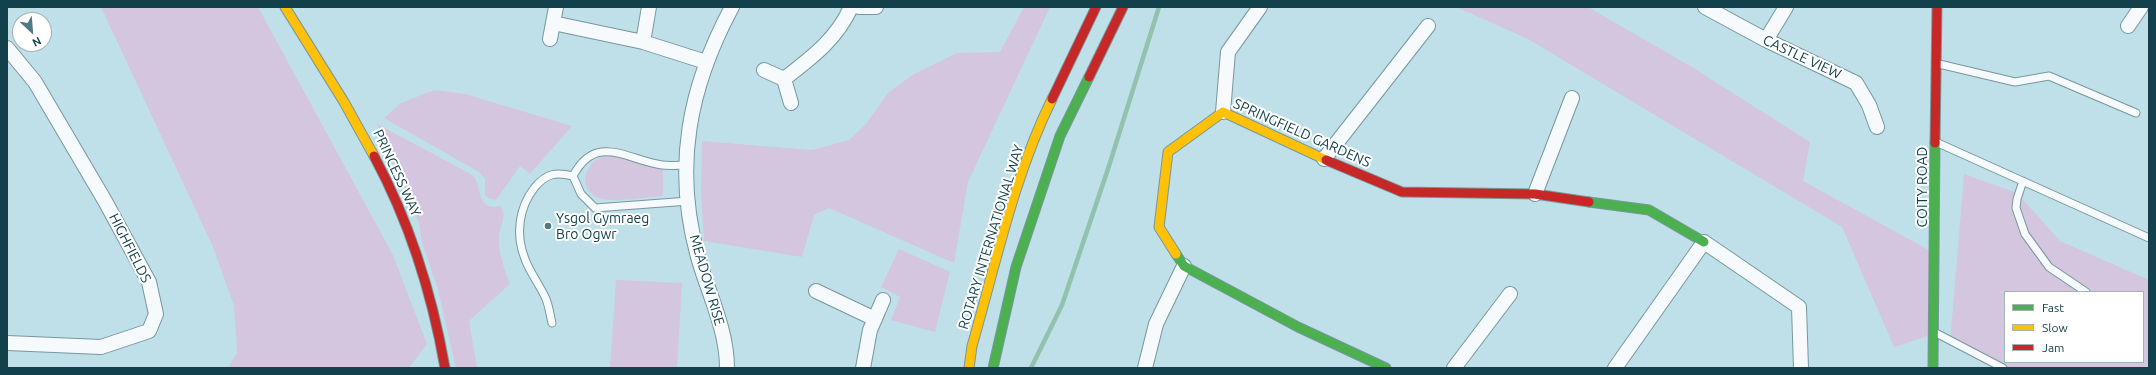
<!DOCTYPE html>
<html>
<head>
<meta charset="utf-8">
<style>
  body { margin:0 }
  #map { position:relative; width:2156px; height:375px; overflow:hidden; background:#c0e0e9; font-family:Ubuntu,sans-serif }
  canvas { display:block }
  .frame { position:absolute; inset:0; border:8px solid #12414c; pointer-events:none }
  .legend { position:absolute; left:2004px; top:291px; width:140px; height:72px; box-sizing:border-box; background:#fff; border:1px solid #a0b3b7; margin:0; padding:5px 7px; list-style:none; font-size:12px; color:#12414c }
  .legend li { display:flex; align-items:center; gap:8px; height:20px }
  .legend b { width:20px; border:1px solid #a0b3b7 }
  .north { position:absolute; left:12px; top:12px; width:40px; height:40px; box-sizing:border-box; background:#fff; border:1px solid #a0b3b7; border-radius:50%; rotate:154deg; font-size:11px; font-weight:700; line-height:16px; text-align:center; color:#12414c }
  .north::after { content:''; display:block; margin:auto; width:14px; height:18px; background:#4f7983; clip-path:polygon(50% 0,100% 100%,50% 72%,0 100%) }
</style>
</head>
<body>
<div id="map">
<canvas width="2156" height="375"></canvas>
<div class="frame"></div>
<ul class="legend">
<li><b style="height:5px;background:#4caf50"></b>Fast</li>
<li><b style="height:5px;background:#ffc107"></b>Slow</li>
<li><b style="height:5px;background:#c62828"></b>Jam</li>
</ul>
<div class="north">N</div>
</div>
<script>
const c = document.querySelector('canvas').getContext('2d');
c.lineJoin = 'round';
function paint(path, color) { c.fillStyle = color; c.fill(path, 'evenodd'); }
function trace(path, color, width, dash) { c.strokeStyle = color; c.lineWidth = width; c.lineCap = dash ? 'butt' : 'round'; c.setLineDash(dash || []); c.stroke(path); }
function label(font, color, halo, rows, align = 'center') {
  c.font = font + ' Ubuntu,sans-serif'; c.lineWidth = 4; c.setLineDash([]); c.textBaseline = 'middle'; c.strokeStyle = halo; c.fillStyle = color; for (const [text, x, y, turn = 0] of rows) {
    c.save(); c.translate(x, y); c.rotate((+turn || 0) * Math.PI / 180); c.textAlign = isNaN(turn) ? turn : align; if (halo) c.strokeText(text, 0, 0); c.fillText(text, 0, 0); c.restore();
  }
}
const green = new Path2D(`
  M101,7H258L393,255L427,344L409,368H228L237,353L234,306L213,247Z
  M1024,7H1050L968,182L954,263L829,208L814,215L802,257L704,241L701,192L702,141L812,150L849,140L866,124L888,93L914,74L957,53L1000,52Z
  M1456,7H1588L1692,67L1810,142L1803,181L1936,254L1934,334L1894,347L1842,227L1528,39Z
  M434,90L465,94L572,126L530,174L520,166L496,200L490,199L485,195V179L479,172L384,118L401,103Z
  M377,124L471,174C484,183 474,212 500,206C507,214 502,221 500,230C496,246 504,269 510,284L469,321L477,368H456L438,289L422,243L419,223Z
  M609,155L663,169V196C650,197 609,203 598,198C575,187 586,158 609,155Z
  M1964,174L2017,193L2060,241L2149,280V368H1998L1950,342ZM2005,292H2143V362H2005Z
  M899,249L950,272L935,332L891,320L900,297L881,287Z
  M616,280L682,283L677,368H610Z`);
const stream = new Path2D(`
  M1031,368L1062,305L1108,169L1159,7`);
const lane = new Path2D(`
  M1939,64L2015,82L2049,76L2136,113
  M1938,143L2149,238
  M687,165C679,165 670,166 662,165C627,160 596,132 573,176L581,194L595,208L689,201
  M2023,181L2017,199L2016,208L2025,234L2049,267L2086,292
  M552,323C550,315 549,306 546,299C540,285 530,273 525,259C515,234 519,207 535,187C547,173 556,172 573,176
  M1936,333L2003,368`);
const street = new Path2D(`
  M859,7H876
  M1705,7L1766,40L1856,83L1869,105L1877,127
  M553,23L643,42L706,62
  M2128,26L2141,7
  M550,39L556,7
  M1766,40L1786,7
  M643,42L649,7
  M7,48L35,82L105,201L149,282L156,314L149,331L101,347L7,343
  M764,70L784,79L791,103
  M784,79C811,58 837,39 851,7
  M1223,112L1228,52L1260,7
  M1324,159L1428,26
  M1535,194L1572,98
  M816,291L875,319
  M727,368C727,329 708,293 698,257C673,167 689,87 732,7
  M863,368L870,330L883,300
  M1145,368L1156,324L1184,266
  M1454,368L1510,294
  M1615,368L1704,242L1799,307L1801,368`);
const fast = new Path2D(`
  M1589,202L1649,210L1704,242
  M1176,254L1184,266L1298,327L1386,368
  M993,368L1016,267L1060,136L1089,77
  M1933,368L1935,143`);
const slow = new Path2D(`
  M285,7L344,102L374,156
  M1176,254L1159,227L1168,152L1223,112L1326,160
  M969,368L972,346C996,263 1014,176 1052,99`);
const jam = new Path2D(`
  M1089,77L1123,7
  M1052,99L1096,7
  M1935,143L1937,7
  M374,156C410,223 432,293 445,368
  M1326,160L1402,192L1535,194L1589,202`);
const markers = [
  [548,226,4,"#4f7983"]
];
const streetNames = [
  ["CASTLE VIEW",1802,57,25],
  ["SPRINGFIELD GARDENS",1302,133,24],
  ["PRINCESS WAY",397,173,65],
  ["COITY ROAD",1922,187,-90],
  ["ROTARY INTERNATIONAL WAY",991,237,-73],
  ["HIGHFIELDS",130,248,63],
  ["MEADOW RISE",707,280,74]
];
const poiNames = [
  ["Ysgol Gymraeg",556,218],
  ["Bro Ogwr",556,234]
];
paint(green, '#d3c6de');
trace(stream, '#90c2ac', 4.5);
trace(lane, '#77979e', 9);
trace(street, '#77979e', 16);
trace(fast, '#77979e', 11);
trace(slow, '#77979e', 11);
trace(jam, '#77979e', 11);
trace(lane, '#f6fafc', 7);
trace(street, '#f6fafc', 14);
trace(fast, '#4caf50', 9);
trace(slow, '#ffc107', 9);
trace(jam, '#c62828', 9);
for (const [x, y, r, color] of markers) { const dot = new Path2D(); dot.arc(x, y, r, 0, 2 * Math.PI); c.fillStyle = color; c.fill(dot); trace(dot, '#fff', 1.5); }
label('14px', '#12414c', '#fff', streetNames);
label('14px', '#12414c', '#fff', poiNames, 'left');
</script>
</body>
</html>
